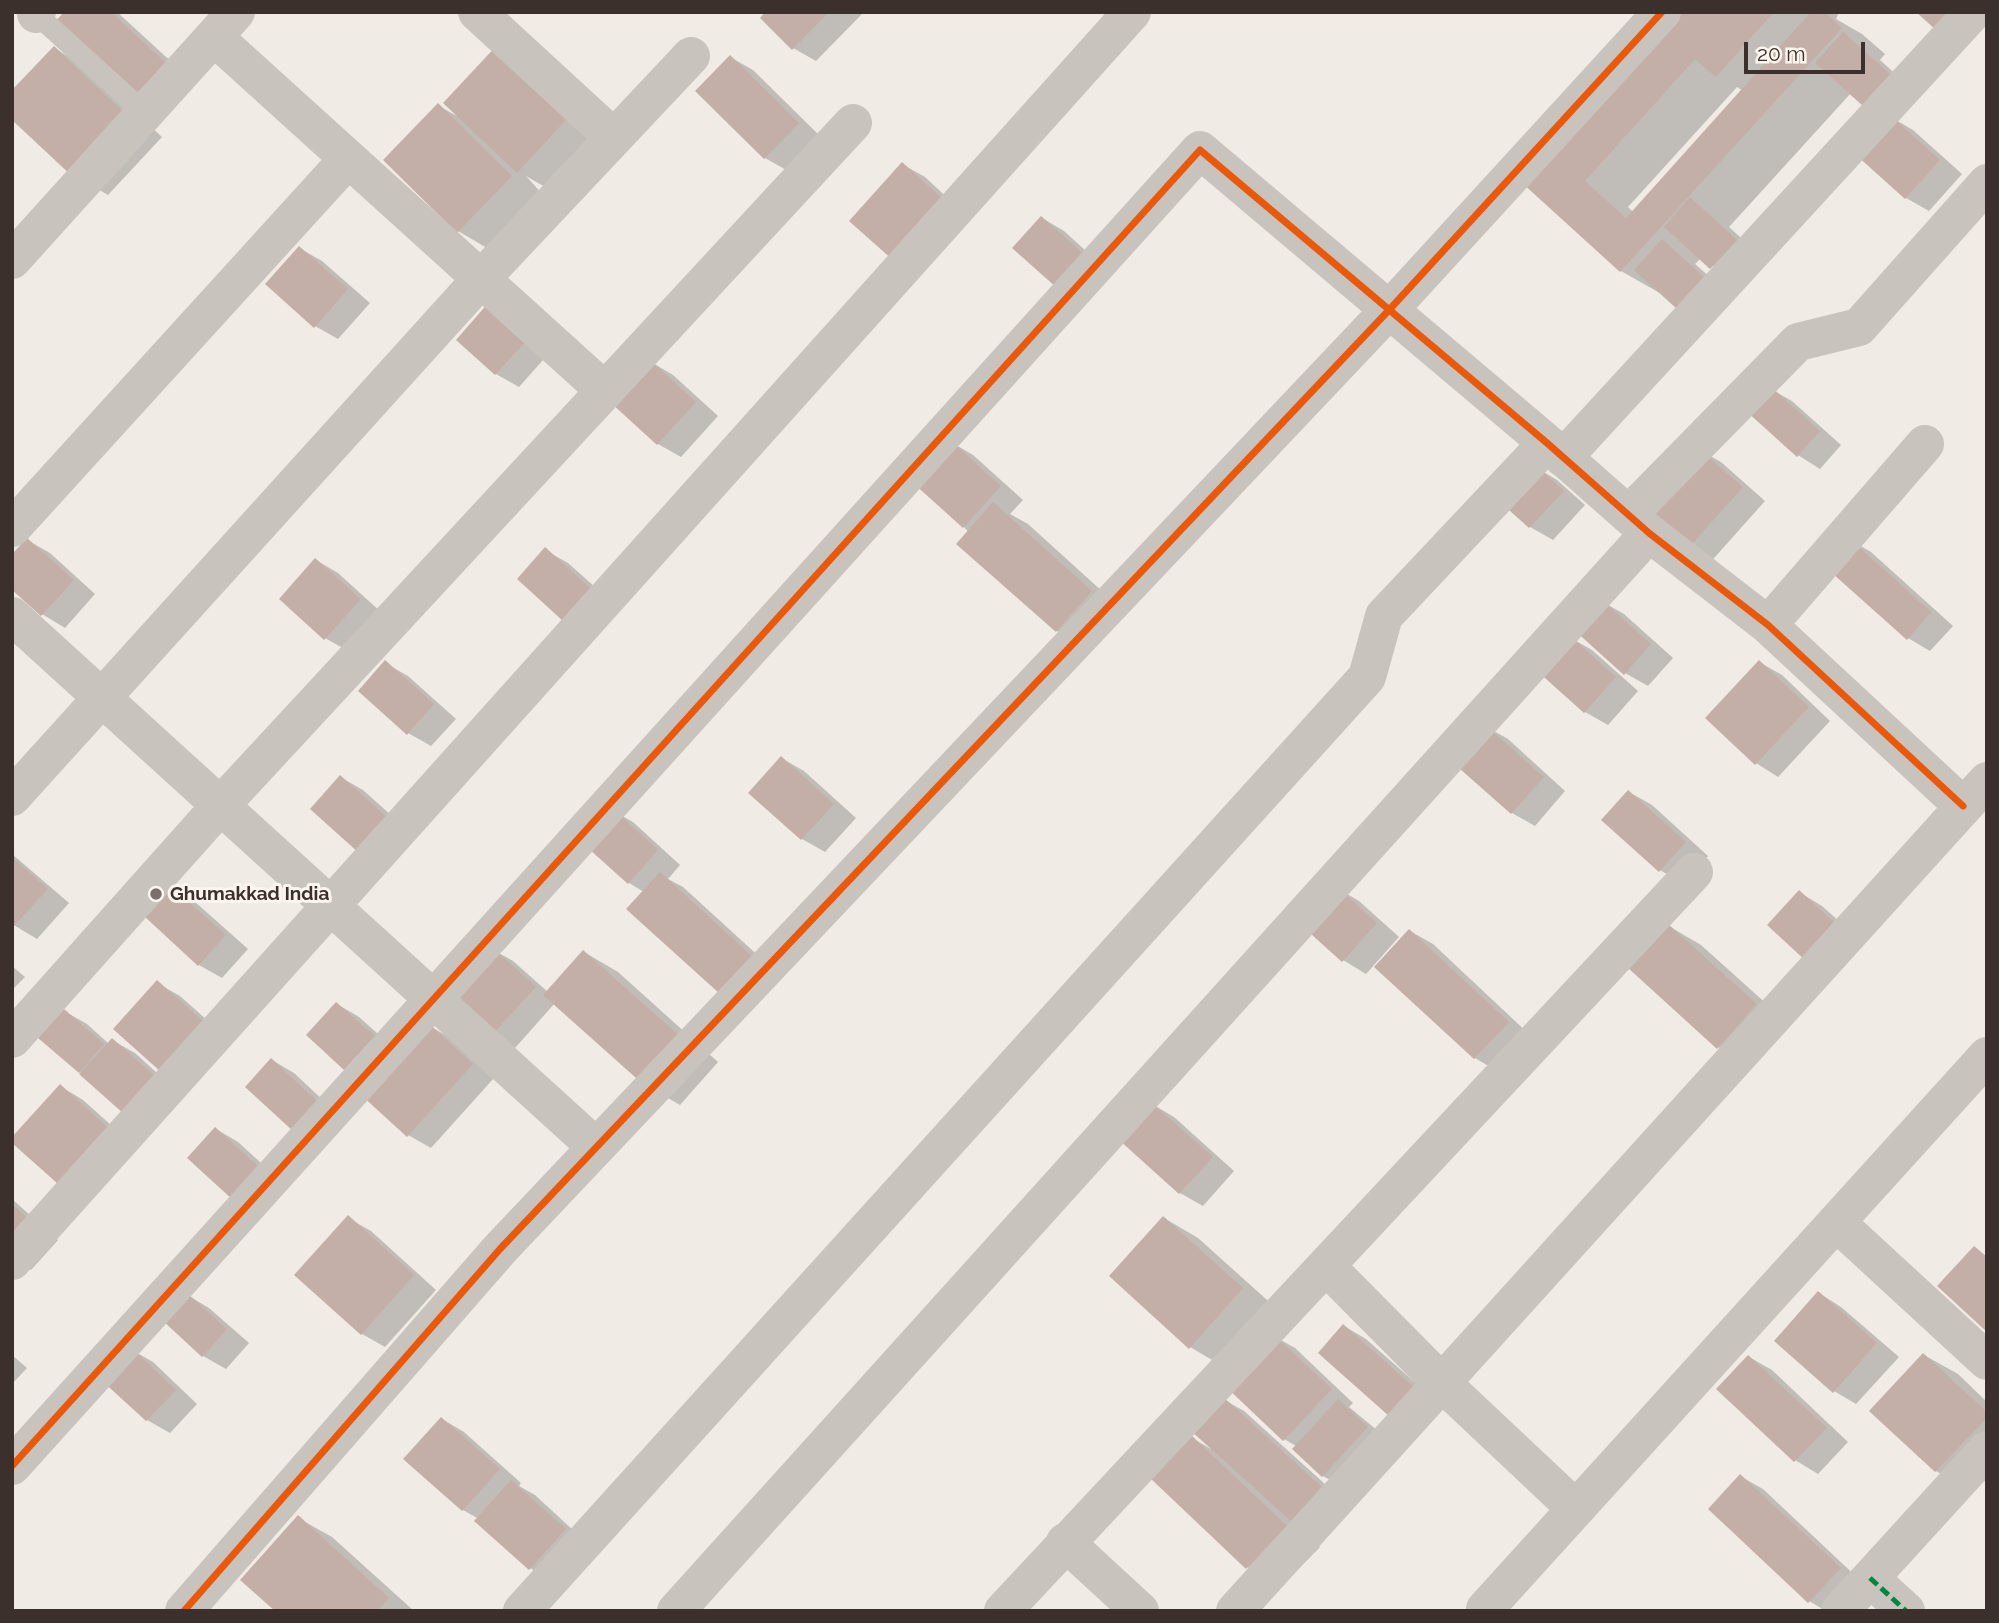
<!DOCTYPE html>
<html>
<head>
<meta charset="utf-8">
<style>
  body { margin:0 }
  #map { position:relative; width:1999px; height:1623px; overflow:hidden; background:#f0ebe5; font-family:Raleway,sans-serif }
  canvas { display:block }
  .frame { position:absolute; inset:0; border:14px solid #3b302b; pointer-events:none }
  .scale { position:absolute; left:1744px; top:42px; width:121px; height:32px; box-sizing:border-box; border:4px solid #3b302b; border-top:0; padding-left:9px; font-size:21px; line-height:24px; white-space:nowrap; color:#3b302b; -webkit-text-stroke:5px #fbf5ee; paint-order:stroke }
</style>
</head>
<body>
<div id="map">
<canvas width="1999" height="1623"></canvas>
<div class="frame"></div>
<div class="scale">20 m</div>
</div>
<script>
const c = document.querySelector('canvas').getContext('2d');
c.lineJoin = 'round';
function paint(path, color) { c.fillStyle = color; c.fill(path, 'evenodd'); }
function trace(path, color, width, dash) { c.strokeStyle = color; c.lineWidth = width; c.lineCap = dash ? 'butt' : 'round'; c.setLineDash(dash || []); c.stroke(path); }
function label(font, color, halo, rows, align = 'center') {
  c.font = font + ' Raleway,sans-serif'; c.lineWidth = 6; c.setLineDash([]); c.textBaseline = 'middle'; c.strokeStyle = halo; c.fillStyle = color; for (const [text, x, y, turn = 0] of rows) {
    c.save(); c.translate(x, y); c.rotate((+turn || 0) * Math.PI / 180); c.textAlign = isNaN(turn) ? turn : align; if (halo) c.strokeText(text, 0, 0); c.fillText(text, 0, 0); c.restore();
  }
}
const shadow = new Path2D(`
  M66,12H117L188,77Z
  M767,12H864L816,61L793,48Z
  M1677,12H1839L1836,19L1862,34L1885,54L1880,60L1913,90L1889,116L1913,130L1962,174L1929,211L1906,198L1857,154L1888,119L1851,93L1729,227L1759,254L1734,281L1701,258L1695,264L1727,292L1665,296L1621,271L1523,182ZM1737,87L1743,91L1633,212L1628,207Z
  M500,44L607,132L552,191L526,176L545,197L492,251L458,231L439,106L457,116Z
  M54,48L88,68L162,137L108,195L74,175Z
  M730,57L753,70L821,137L788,171L765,158Z
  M902,164L925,177L968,217L918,273Z
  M1042,218L1064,231L1107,270L1081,299Z
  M299,248L322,261L370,303L338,339L315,326Z
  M491,303L551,351L519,387L496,374Z
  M651,362L673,375L718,416L681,457L658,444L613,403Z
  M1769,388L1792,401L1841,445L1820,469L1798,455Z
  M951,442L973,455L1023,500L1010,514L1028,524L1125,612L1091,650L1057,631L964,527Z
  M1698,449L1721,462L1765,501L1707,566L1684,553Z
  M1534,466L1557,480L1585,505L1553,540L1530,527L1503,502Z
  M1849,539L1871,552L1953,626L1930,651L1908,638Z
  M27,540L50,553L95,594L65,628L42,614Z
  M545,550L568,563L613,603L587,632Z
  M316,560L338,573L382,613L348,651L325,638Z
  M1601,601L1624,614L1673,658L1648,686L1625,673Z
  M1569,637L1592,650L1638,691L1608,725L1585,712Z
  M1759,662L1782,675L1830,721L1778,777L1756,763Z
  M385,663L408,676L456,719L431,746L408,733Z
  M1485,726L1508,739L1565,791L1535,826L1512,813Z
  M781,758L804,771L856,818L825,852L802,839Z
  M340,777L363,790L411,833L360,851Z
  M1629,792L1652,805L1708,856L1683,884L1660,870Z
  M610,809L633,822L680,865L668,879L683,887L775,971L629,883L581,840Z
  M12,854L69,903L37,939L12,924Z
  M172,888L194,901L248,949L222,978L199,965L146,916Z
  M1337,888L1359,901L1399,937L1366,974L1343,960Z
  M1799,892L1822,906L1860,940L1830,973Z
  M1667,925L1701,945L1790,1025L1753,1067L1718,1047Z
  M1410,931L1433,944L1531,1036L1497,1071L1475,1058Z
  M490,948L513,961L548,992L584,952L618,972L718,1062L680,1105L646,1085L555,1003L515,1048L492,1035Z
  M12,966L25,977L12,990Z
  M157,983L180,996L227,1038L185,1084Z
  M337,1004L359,1017L396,1050L368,1082Z
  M64,1011L87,1024L109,1044L112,1040L135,1053L178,1092L80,1072Z
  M426,1024L449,1037L494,1078L431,1148L408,1135Z
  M272,1060L294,1073L341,1117L317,1143Z
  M60,1086L83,1100L131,1143L59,1183Z
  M1152,1104L1174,1117L1234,1171L1203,1206L1180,1193L1120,1139Z
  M216,1129L238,1142L283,1183L189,1158Z
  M12,1199L58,1240L31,1270L12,1259Z
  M348,1218L371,1231L436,1290L385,1347L362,1334Z
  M1164,1218L1198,1238L1276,1308L1224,1367L1190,1347Z
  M1819,1293L1841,1307L1899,1357L1856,1404L1834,1391Z
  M187,1295L209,1308L249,1343L226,1369L203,1356L164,1320Z
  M1344,1326L1366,1339L1437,1402L1413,1428Z
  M1272,1335L1295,1348L1353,1403L1349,1407L1390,1441L1346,1489L1323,1476L1296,1446L1284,1439Z
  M130,1349L153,1362L197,1404L170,1433L147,1420L102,1378Z
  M12,1355L27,1368L12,1384Z
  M1924,1355L1958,1374L1987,1402V1473L1970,1491L1936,1471L1871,1411Z
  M1749,1357L1772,1370L1848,1442L1818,1474L1795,1460Z
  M1221,1398L1244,1411L1346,1503L1297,1525L1320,1547L1281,1587L1247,1567L1190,1437L1211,1449Z
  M442,1419L464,1432L521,1483L519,1486L535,1495L587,1543L553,1582L530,1568L479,1519L463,1510Z
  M1740,1476L1763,1489L1862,1582L1826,1611L1809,1601Z
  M298,1518L332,1537L414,1611H277Z`);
const building = new Path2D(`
  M64,12H111L166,63L135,98L53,24Z
  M765,12H829L792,50L760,18Z
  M1675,12H1774L1716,77L1695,59L1585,181L1626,218L1811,12H1825L1842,28L1620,272L1521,182Z
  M1916,12H1954L1937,31Z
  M1843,32L1891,75L1863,106L1815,63Z
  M500,42L574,111L517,173L443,103Z
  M54,46L129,117L73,177L12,120V90Z
  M730,55L799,123L764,159L695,91Z
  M438,103L512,176L457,233L383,160Z
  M1890,115L1940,160L1905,199L1855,154Z
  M902,162L947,203L894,261L849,221Z
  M1690,197L1737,240L1710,269L1664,227Z
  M1041,216L1086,256L1057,288L1012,248Z
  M1662,239L1705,278L1677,309L1634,270Z
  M299,246L348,289L314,328L265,284Z
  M490,301L530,337L495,375L456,340Z
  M650,360L696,402L657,445L611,403Z
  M1769,385L1820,431L1797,457L1746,411Z
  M950,440L1001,486L963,528L912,482Z
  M1697,447L1743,487L1683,554L1637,515Z
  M1534,464L1564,491L1529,528L1500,502Z
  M993,502L1092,591L1056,632L956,544Z
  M1848,537L1931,612L1907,640L1823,565Z
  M27,538L74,580L41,616L12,590V554Z
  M545,547L591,589L563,621L517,579Z
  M315,558L361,599L324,640L279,599Z
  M1601,599L1651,644L1624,675L1573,629Z
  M1569,635L1616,677L1584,713L1536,670Z
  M385,660L434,704L407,735L358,691Z
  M1759,660L1809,707L1755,765L1705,718Z
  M1484,724L1544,777L1511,814L1451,761Z
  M781,756L834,804L801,840L748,793Z
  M340,775L389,819L359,853L310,809Z
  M1628,790L1686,842L1659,872L1601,820Z
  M610,806L658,850L628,884L579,840Z
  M12,857L48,889L12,928Z
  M660,872L753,957L720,994L626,909Z
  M171,886L226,935L198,966L144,916Z
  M1336,886L1377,923L1342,962L1301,925Z
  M1799,890L1838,926L1806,961L1767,925Z
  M1667,923L1757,1004L1717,1049L1627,967Z
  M1409,929L1509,1022L1474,1059L1374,967Z
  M490,945L536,987L491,1036L445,995Z
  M583,950L685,1041L645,1086L543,995Z
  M157,980L205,1023L161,1072L113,1029Z
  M336,1002L375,1036L344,1070L306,1035Z
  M64,1009L104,1044L79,1073L38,1038Z
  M426,1021L473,1064L407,1137L360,1094Z
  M112,1038L157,1078L124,1114L79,1074Z
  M271,1058L319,1103L293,1131L245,1087Z
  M60,1084L109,1129L58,1184L12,1143V1137Z
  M1151,1102L1213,1157L1179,1194L1118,1139Z
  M215,1127L261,1169L233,1200L187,1158Z
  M12,1204L36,1226L12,1252Z
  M348,1215L414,1275L361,1335L294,1275Z
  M1163,1216L1243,1288L1189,1349L1109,1276Z
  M1974,1246L1987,1257V1332L1937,1286Z
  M1818,1291L1877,1343L1833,1393L1774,1341Z
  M186,1292L227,1329L202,1357L162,1320Z
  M1343,1324L1415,1388L1389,1416L1318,1353Z
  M1272,1333L1332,1389L1283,1441L1223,1384Z
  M130,1346L176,1390L146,1421L99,1378Z
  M1923,1353L1987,1412V1418L1935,1472L1869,1411Z
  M1748,1355L1827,1428L1794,1462L1716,1389Z
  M1221,1395L1324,1489L1293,1523L1190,1430Z
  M1338,1399L1368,1427L1322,1477L1292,1449Z
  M441,1417L500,1469L462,1511L403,1459Z
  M1190,1434L1287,1526L1246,1569L1149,1477Z
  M1740,1474L1841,1568L1808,1603L1708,1509Z
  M511,1480L566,1529L529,1570L474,1521Z
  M298,1515L389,1598L377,1611H275L240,1580Z`);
const service = new Path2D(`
  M34,12L145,113`);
const minor = new Path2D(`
  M477,12L614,138
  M36,14L37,12
  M214,37L604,390
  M12,260L236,12
  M1563,458L1973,12
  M1629,514L1798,342L1859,327L1987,183
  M12,528L348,159
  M12,616L596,1147
  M1768,625L1925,444
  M12,797L481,279L691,56
  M12,1039L220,806L853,123
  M1836,1222L1987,1361
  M12,1261L1132,12
  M1326,1266L1442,1383L1576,1509
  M12,1466L1200,150L1547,443L1649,533L1768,625L1963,806
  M1065,1542L1140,1611
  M1870,1578L1906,1611
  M1485,1609L1987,1056
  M184,1611L500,1249L1390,309L1662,12
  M522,1611L1367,677L1384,616L1547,443
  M676,1611L1649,533
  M1003,1611L1694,872
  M1235,1611L1987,781
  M1840,1611L1987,1450`);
const quiet = new Path2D(`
  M1870,1578L1906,1611`);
const cycleway = new Path2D(`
  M12,1466L1200,150L1547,443L1649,533L1768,625L1963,806
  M184,1611L500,1249L1390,309L1662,12`);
const markers = [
  [156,894,7,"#7a716c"]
];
const poiNames = [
  ["Ghumakkad India",170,894]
];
paint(shadow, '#0003');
paint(building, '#c3afa7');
trace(service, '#c9c3be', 21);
trace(minor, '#c9c3be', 38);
trace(quiet, '#00873e', 5, [10, 5]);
trace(cycleway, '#e8590c', 7);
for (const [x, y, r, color] of markers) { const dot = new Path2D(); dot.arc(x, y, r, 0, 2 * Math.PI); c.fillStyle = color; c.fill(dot); trace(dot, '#fbf5ee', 2.5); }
label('bold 19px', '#3b302b', '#fbf5ee', poiNames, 'left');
</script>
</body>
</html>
